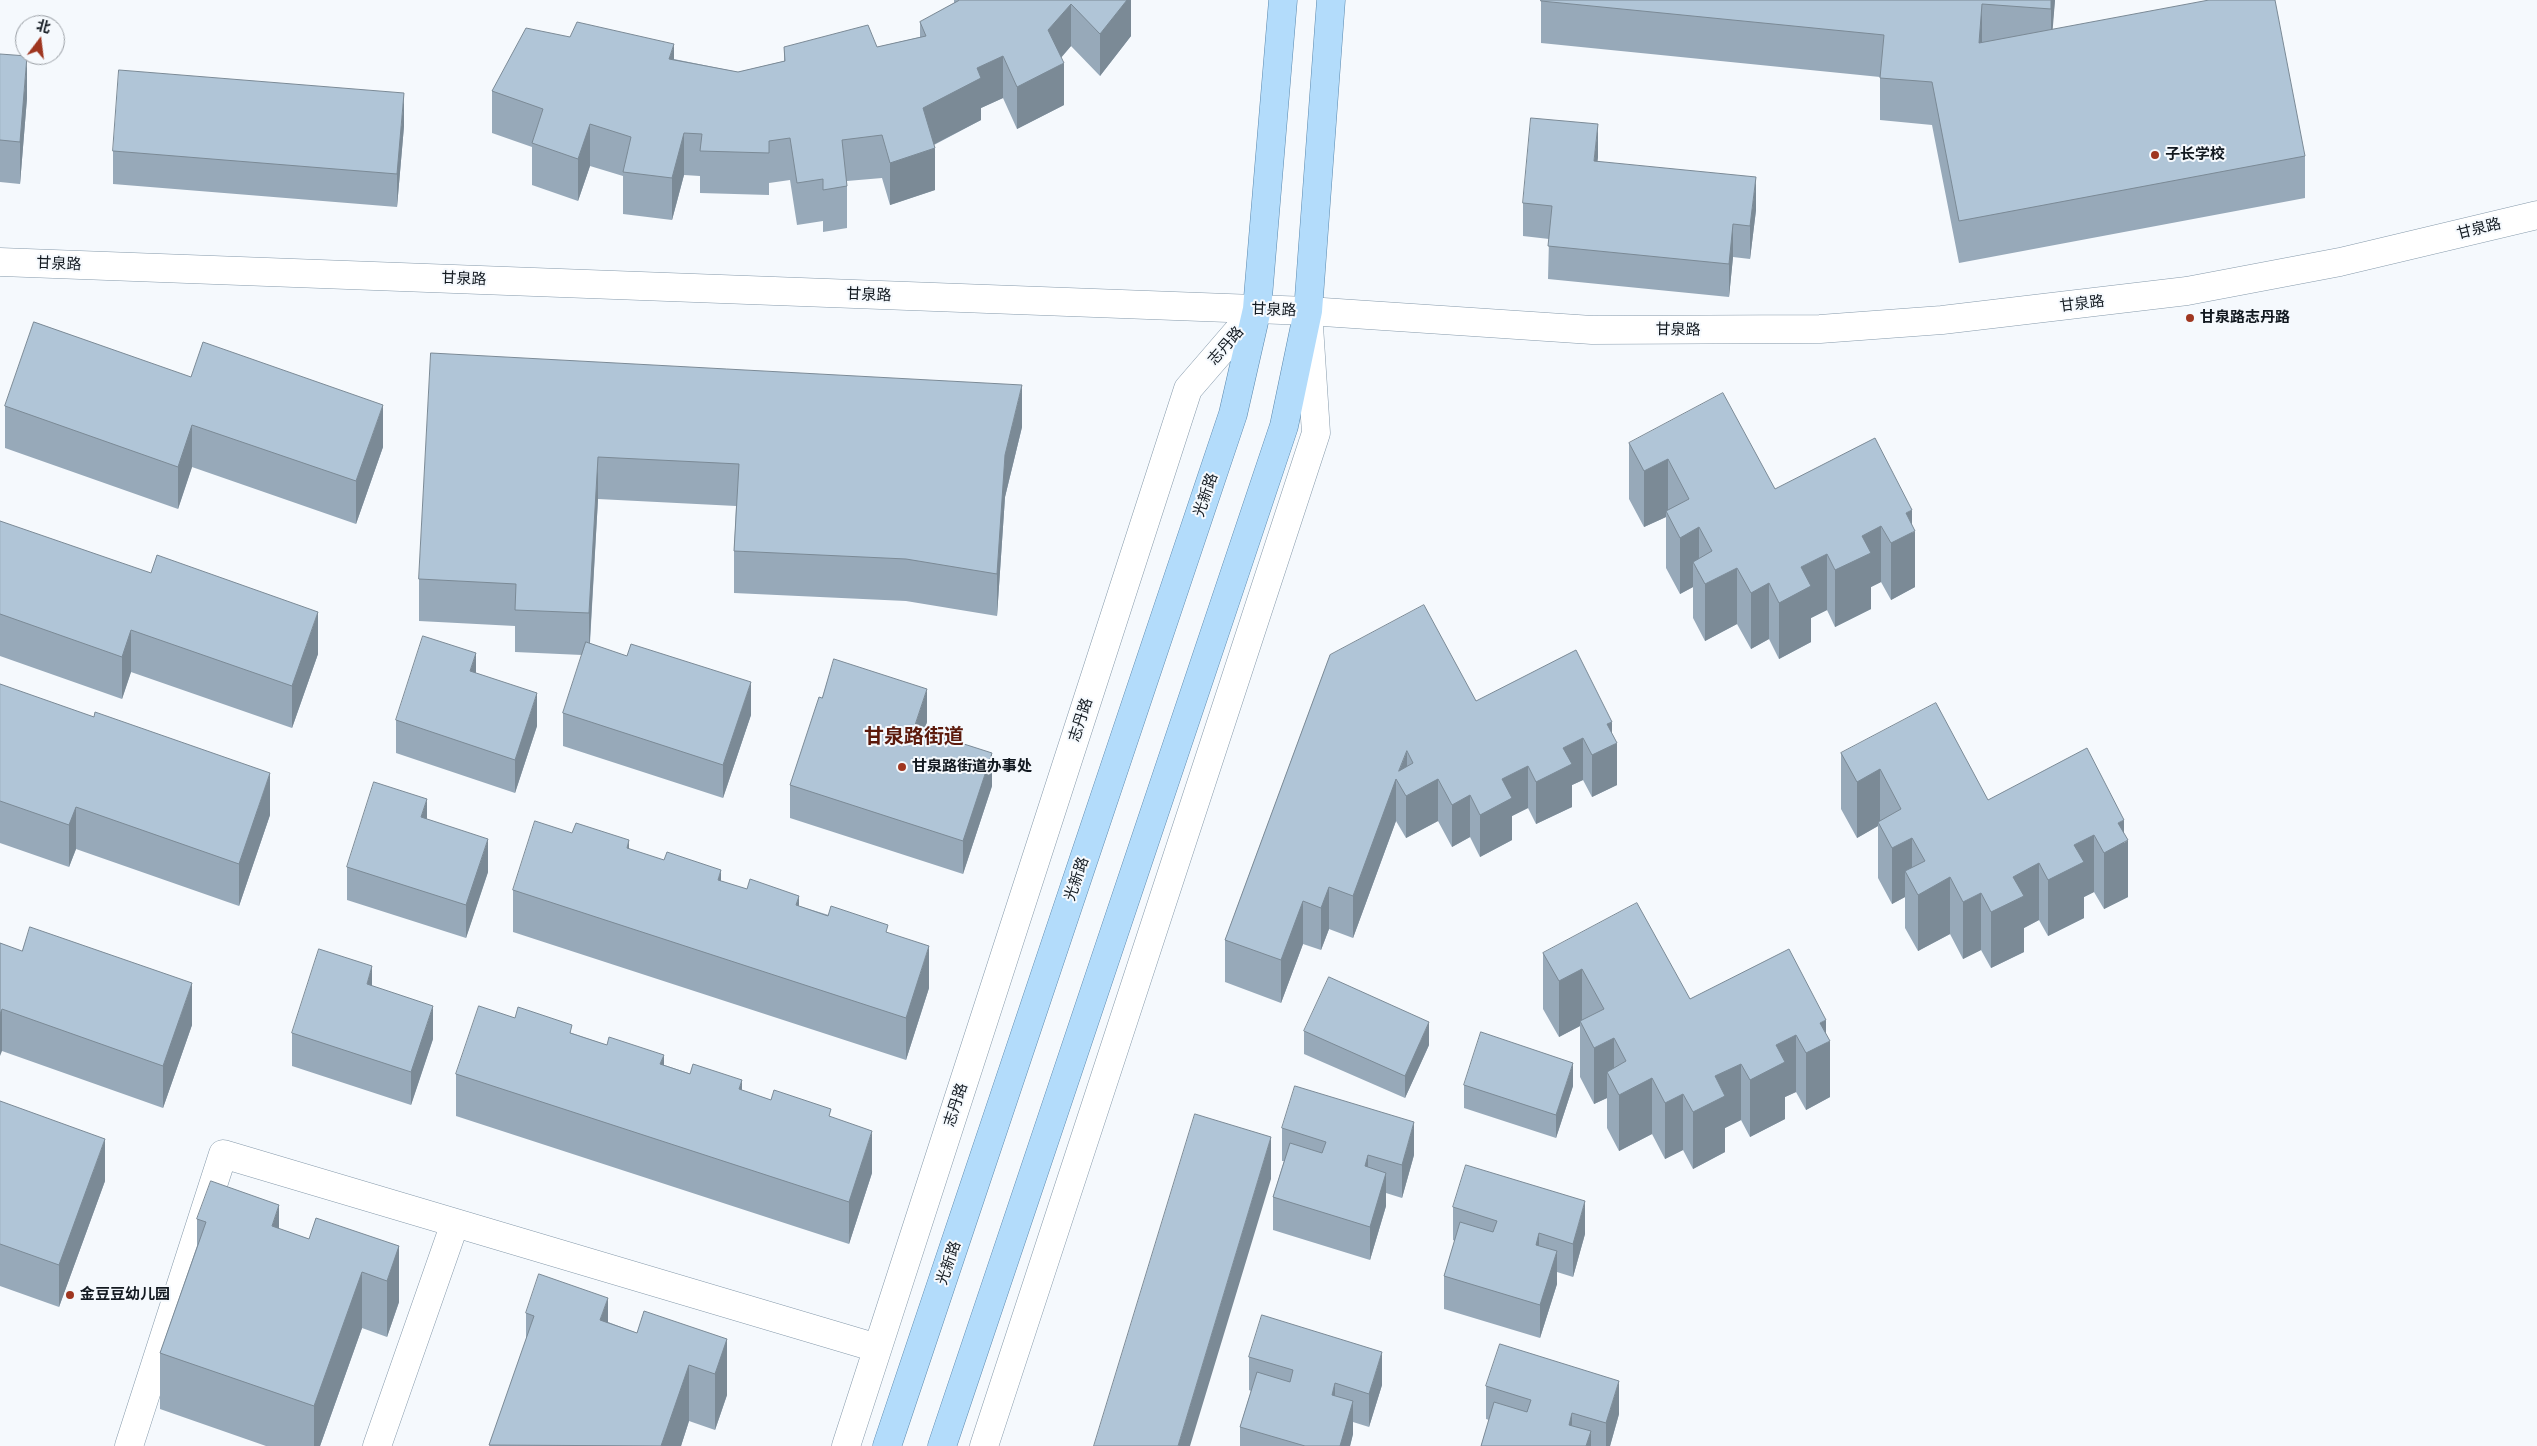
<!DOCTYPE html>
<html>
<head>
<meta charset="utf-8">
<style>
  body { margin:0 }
  #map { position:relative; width:2537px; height:1446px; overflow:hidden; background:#f5f9fd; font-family:Montserrat,"Noto Sans SC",sans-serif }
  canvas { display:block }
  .north { position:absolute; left:15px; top:15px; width:50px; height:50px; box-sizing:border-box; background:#f5f9fd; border:1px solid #9a9fa5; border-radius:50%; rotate:15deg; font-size:14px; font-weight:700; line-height:20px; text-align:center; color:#121920 }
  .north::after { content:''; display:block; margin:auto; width:18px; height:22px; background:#9f3620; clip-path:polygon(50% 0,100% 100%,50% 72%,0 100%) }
</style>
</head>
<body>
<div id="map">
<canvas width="2537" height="1446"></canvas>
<div class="north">北</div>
</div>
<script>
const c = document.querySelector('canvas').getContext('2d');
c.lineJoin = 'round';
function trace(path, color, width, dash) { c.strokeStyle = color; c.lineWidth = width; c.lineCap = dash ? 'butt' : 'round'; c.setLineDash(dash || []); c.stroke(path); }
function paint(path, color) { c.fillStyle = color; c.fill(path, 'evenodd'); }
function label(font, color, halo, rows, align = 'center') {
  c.font = font + ' Montserrat,"Noto Sans SC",sans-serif'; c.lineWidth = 4; c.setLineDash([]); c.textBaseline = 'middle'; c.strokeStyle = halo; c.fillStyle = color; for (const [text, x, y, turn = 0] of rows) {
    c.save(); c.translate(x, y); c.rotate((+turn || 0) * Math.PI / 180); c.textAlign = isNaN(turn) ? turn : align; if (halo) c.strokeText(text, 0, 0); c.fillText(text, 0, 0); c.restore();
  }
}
const minor = new Path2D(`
  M0,262L1308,311L1592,330L1820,329L1942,320L2187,291L2340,262L2537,215
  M129,1446L223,1154L877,1348
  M377,1446L455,1223
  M846,1446L1188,389L1257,309
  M984,1446L1316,433L1309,326`);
const major = new Path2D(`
  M887,1446L1233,414L1257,309L1283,0
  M942,1446L1284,426L1308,311L1331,0`);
const wall = new Path2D(`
  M954,0H1131V36L1100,76L1071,46L1061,58L1064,105L1017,129L1003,98L981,108V120L934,145L935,190L890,205L882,178L847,181V228L823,232V221L797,225L790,180L769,183V195L700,193V176L684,175L672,220L623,214V176L590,166L578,201L532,185V147L492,133V91L570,37L674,59L738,72L784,61V47H877L920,37V22L954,3Z
  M1541,0H2055L2052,29L2305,156V198L1959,263L1932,125L1880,120V77L1541,43Z
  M0,54L27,98L20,184L0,182Z
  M404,126L397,207L113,184V151Z
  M1598,157L1597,161L1756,210L1750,259L1733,257L1729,297L1548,279L1549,239L1523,236V203Z
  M34,322L383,447L356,524L192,467L178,509L5,448V406Z
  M431,353L1022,427L1005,497L997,616L906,601L734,593V551L736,506L598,499L590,643L751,715L723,798L563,746V713L582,655L515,652V626L419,621V579Z
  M1629,443L1775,489L1912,524L1915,587L1891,600L1881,582L1871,587V609L1835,627L1827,610L1811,618V642L1779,659L1769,639L1751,649L1737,624L1705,641L1693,618V587L1680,594L1666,568V517L1644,527L1629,499Z
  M0,521L318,654L292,728L131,672L122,699L0,656Z
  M1330,655L1476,701L1612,735L1617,785L1592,797L1583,780L1572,785V807L1536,824L1528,808L1512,816V840L1480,857L1470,837L1452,847L1438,821L1406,838L1396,821L1353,938L1329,929L1321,950L1303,944L1281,1003L1225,982V940Z
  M476,674L537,726L515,793L396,753V720Z
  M0,684L270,815L239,906L76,849L69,867L0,843Z
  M927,722L924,731L992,786L963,874L790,818V785Z
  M1841,753L1988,800L2124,833L2128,897L2104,909L2094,892L2084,897V918L2048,936L2039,920L2024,928V952L1991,968L1981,950L1963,959L1950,934L1918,951L1905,928V897L1892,904L1878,878V826L1857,838L1841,809Z
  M427,819L488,872L466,938L347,900V867Z
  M629,849L721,881L799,906L888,933L929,988L906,1060L513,932V890Z
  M0,943L192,1025L163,1108L2,1051Z
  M1543,953L1690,999L1826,1033L1830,1097L1806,1110L1796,1092L1785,1097V1119L1750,1137L1741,1120L1725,1128V1152L1693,1169L1683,1150L1665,1159L1652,1134L1619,1151L1607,1128V1098L1594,1104L1580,1077V1026L1559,1037L1543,1009Z
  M372,986L433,1039L411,1105L292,1066V1033Z
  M515,1018L572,1033L664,1065L771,1100L831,1117L872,1173L849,1244L456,1116V1074Z
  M1304,1031L1429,1045L1405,1098L1304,1054Z
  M1464,1085L1573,1086L1556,1138L1464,1108Z
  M0,1101L105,1181L59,1307L0,1286Z
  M1282,1128L1414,1155L1402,1198L1386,1193V1206L1370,1260L1273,1230V1197L1284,1161H1282Z
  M1453,1207L1585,1234L1573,1277L1557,1272V1284L1540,1338L1444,1309V1276L1455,1241L1453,1240Z
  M197,1219L279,1229L309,1239L399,1246V1302L387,1337L362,1328L320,1446H266L160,1409V1353L197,1246Z
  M526,1313L608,1322L637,1333L727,1339V1395L715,1430L689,1421L681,1446H489L526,1340Z
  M1249,1357L1382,1385L1369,1427L1353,1422V1434L1350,1446H1240V1427L1251,1391L1249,1390Z
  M1486,1386L1619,1414L1610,1446H1481L1489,1420L1486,1419Z`);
const shadedWall = new Path2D(`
  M1127,0H1131V36L1100,76V34Z
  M2051,0H2055L2051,51Z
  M1071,4V46L1050,70L1064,63V105L1017,129V87L1048,30Z
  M1982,4V46L1979,43Z
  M674,44V86L669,59Z
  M27,56V98L20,184V142Z
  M1003,56V98L981,108V120L923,150V108L977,68Z
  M404,93V126L397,207V174Z
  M590,124V166L578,201V159Z
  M1598,124V157L1594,194V161Z
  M684,133V175L672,220V178Z
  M935,148V190L890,205V163Z
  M1756,177V210L1750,259V226Z
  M1733,224V257L1729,297V264Z
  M1022,385V427L1005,497L997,616V574L1005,455Z
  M383,405V447L356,524V481Z
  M192,425V467L178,509V467Z
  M598,457V499L589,655V613Z
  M1668,459V515L1666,511V517L1644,527V471Z
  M1912,510V533L1915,531V587L1891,600V543L1906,513Z
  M1881,526V582L1871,587V609L1835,627V570L1862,536Z
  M1699,527V574L1693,562V587L1680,594V538Z
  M1827,554V610L1811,618V642L1779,659V603L1801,567Z
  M1737,568V624L1705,641V584Z
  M1769,583V639L1751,649V593Z
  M318,612V654L292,728V686Z
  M131,630V672L122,699V657Z
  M476,653V686L470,671Z
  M751,682V715L723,798V765Z
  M927,689V722L914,761V728Z
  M537,693V726L515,793V760Z
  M1612,722V745L1617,743V785L1592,797V755L1607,724Z
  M1583,738V780L1572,785V807L1536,824V782L1563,748Z
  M1407,751V793L1399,771Z
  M992,753V786L963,874V841Z
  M1528,766V808L1512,816V840L1480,857V815L1502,779Z
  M1880,769V825L1878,822V826L1857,838V782Z
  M270,773V815L239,906V864Z
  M1396,779V821L1353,938V896Z
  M1438,779V821L1406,838V796Z
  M1470,795V837L1452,847V805Z
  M427,799V832L421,817Z
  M76,807V849L69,867V825Z
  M2124,820V843L2128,840V897L2104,909V853L2118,823Z
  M2094,835V892L2084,897V918L2048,936V880L2074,845Z
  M1912,838V884L1905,871V897L1892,904V848Z
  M488,839V872L466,938V905Z
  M629,840V882L627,848Z
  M2039,863V920L2024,928V952L1991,968V912L2013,877Z
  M721,870V912L718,880Z
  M1950,877V934L1918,951V895Z
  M1329,887V929L1321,950V908Z
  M1981,893V950L1963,959V902Z
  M799,896V938L796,905Z
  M1303,901V944L1281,1003V960Z
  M929,946V988L906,1060V1018Z
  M372,966V999L367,984Z
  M1582,969V1024L1580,1021V1026L1559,1037V981Z
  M192,983V1025L163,1108V1066Z
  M433,1006V1039L411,1105V1072Z
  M2,1009V1051L0,1056V1014Z
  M1826,1020V1043L1830,1041V1097L1806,1110V1053L1820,1023Z
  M1429,1022V1045L1405,1098V1076Z
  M1796,1035V1092L1785,1097V1119L1750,1137V1080L1776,1045Z
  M1614,1038V1085L1607,1072V1098L1594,1104V1048Z
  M664,1055V1097L660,1064Z
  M1573,1063V1086L1556,1138V1115Z
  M1741,1064V1120L1725,1128V1152L1693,1169V1112L1715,1076Z
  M1652,1078V1134L1619,1151V1095Z
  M742,1080V1122L739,1089Z
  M1683,1094V1150L1665,1159V1103Z
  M1414,1122V1155L1402,1198V1165Z
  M872,1131V1173L849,1244V1202Z
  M1271,1137V1179L1190,1446H1178Z
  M105,1139V1181L59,1307V1265Z
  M1368,1155V1188L1365,1166Z
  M1386,1173V1206L1370,1260V1227Z
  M1585,1201V1234L1573,1277V1244Z
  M279,1205V1261L272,1226Z
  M1539,1233V1266L1536,1245Z
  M399,1246V1302L387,1337V1281Z
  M1557,1251V1284L1540,1338V1305Z
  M362,1272V1328L320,1446H314V1406Z
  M608,1298V1354L600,1320Z
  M727,1339V1395L715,1430V1374Z
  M1382,1352V1385L1369,1427V1394Z
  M689,1365V1421L681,1446H661Z
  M1619,1381V1414L1610,1446H1606V1423Z
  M1335,1383V1416L1332,1395Z
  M1353,1401V1434L1350,1446H1340Z
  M1572,1413V1446L1569,1425Z
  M1591,1431V1446H1586Z`);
const building = new Path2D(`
  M960,0H1127L1100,34L1071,4L1048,30L1064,63L1017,87L1003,56L977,68L981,78L923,108L935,148L890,163L882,135L842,140L847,186L823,190V179L797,183L790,138L769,141V153L700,151L702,134L684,133L672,178L623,172L631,137L590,124L578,159L532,143L543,109L492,91L526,28L570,37L577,22L674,44L669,59L738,72L785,61L784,47L868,25L877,47L926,36L920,22Z
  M1541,0H2051V9L1982,4L1979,43L2209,0H2275L2305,156L1959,221L1932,82L1880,78L1884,35L1541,1Z
  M0,54L27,56L20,142L0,140Z
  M119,70L404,93L397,174L113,151Z
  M1531,118L1598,124L1594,161L1756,177L1750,226L1733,224L1729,264L1548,246L1552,206L1523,203Z
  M34,322L191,377L203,342L383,405L356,481L192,425L178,467L5,406Z
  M431,353L1022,385L1005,455L997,574L906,559L734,551L739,464L598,457L589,613L515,610L516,584L419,579Z
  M1723,393L1775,489L1875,438L1912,510L1906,513L1915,531L1891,543L1881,526L1862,536L1871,553L1835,570L1827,554L1801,567L1811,586L1779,603L1769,583L1751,593L1737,568L1705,584L1693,562L1712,551L1699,527L1680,538L1666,511L1689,499L1668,459L1644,471L1629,443Z
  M0,521L151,573L157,555L318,612L292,686L131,630L122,657L0,614Z
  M1424,605L1476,701L1576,650L1612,722L1607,724L1617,743L1592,755L1583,738L1563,748L1572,764L1536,782L1528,766L1502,779L1512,798L1480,815L1470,795L1452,805L1438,779L1406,796L1396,779L1353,896L1329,887L1321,908L1303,901L1281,960L1225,940L1330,655ZM1407,751L1413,763L1399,771Z
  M423,636L476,653L470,671L537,693L515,760L396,720Z
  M586,642L627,656L631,644L751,682L723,765L563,713Z
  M834,659L927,689L914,728L992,753L963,841L790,785L819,697L822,698Z
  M0,684L94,717L95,712L270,773L239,864L76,807L69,825L0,801Z
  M1936,703L1988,800L2087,748L2124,820L2118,823L2128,840L2104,853L2094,835L2074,845L2084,862L2048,880L2039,863L2013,877L2024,896L1991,912L1981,893L1963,902L1950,877L1918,895L1905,871L1925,861L1912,838L1892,848L1878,822L1901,809L1880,769L1857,782L1841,753Z
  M374,782L427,799L421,817L488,839L466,905L347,867Z
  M535,821L572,833L576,823L629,840L627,848L664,860L667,852L721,870L718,880L747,889L750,879L799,896L796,905L828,916L831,906L888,925L886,932L929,946L906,1018L513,890Z
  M1637,903L1690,999L1789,949L1826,1020L1820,1023L1830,1041L1806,1053L1796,1035L1776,1045L1785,1062L1750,1080L1741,1064L1715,1076L1725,1096L1693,1112L1683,1094L1665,1103L1652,1078L1619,1095L1607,1072L1626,1061L1614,1038L1594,1048L1580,1021L1604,1009L1582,969L1559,981L1543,953Z
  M30,927L192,983L163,1066L2,1009L0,1014V943L22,951Z
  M319,949L372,966L367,984L433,1006L411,1072L292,1033Z
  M1329,977L1429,1022L1405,1076L1304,1031Z
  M479,1006L515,1018L518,1007L572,1025L570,1033L607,1045L609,1037L664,1055L660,1064L690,1074L693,1064L742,1080L739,1089L771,1100L774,1090L831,1109L829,1116L872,1131L849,1202L456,1074Z
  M1481,1032L1573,1063L1556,1115L1464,1085Z
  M1295,1086L1414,1122L1402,1165L1368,1155L1365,1166L1386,1173L1370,1227L1273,1197L1290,1143L1322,1153L1326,1142L1282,1128Z
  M0,1101L105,1139L59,1265L0,1244Z
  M1195,1114L1271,1137L1178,1446H1094Z
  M1466,1165L1585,1201L1573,1244L1539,1233L1536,1245L1557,1251L1540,1305L1444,1276L1460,1222L1493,1232L1497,1221L1453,1207Z
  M211,1181L279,1205L272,1226L309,1239L316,1218L399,1246L387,1281L362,1272L314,1406L160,1353L206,1222L197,1219Z
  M539,1274L608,1298L600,1320L637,1333L644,1311L727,1339L715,1374L689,1365L661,1446L489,1445L534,1316L526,1313Z
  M1262,1315L1382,1352L1369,1394L1335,1383L1332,1395L1353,1401L1340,1446H1305L1240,1427L1257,1372L1290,1382L1293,1370L1249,1357Z
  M1500,1344L1619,1381L1606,1423L1572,1413L1569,1425L1591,1431L1586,1446H1481L1494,1402L1527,1412L1531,1400L1486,1386Z`);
const markers = [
  [2155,155,5,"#9f3620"],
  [2190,318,5,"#9f3620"],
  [902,767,5,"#9f3620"],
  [70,1295,5,"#9f3620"]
];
const poiNames = [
  ["子长学校",2165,155],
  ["甘泉路志丹路",2200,318],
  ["甘泉路街道办事处",912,767],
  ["金豆豆幼儿园",80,1295]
];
const streetNames = [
  ["甘泉路",2479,229,-14],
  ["甘泉路",59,264,2],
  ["甘泉路",464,279,2],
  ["甘泉路",869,295,2],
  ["甘泉路",2082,304,-7],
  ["甘泉路",1274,310,2],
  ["甘泉路",1678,330,1],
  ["志丹路",1226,346,-49],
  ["光新路",1206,495,-71],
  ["志丹路",1081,720,-72],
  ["光新路",1077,879,-71],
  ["志丹路",956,1105,-72],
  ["光新路",949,1263,-71]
];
const districtNames = [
  ["甘泉路街道",914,737]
];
trace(minor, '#869aab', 29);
trace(major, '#5a88ad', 29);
trace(minor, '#fff', 28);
trace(major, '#b3dcfb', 28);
paint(wall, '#97a9b9');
paint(shadedWall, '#7b8a96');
paint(building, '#b0c5d7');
trace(building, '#7b8a96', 1);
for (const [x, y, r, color] of markers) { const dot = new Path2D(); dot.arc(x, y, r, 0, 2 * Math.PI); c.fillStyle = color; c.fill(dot); trace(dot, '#f5f9fd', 2); }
label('bold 15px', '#121920', '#f5f9fd', poiNames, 'left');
label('15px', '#121920', '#f5f9fd', streetNames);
label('bold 20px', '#5c1a0c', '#f5f9fd', districtNames);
</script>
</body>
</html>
